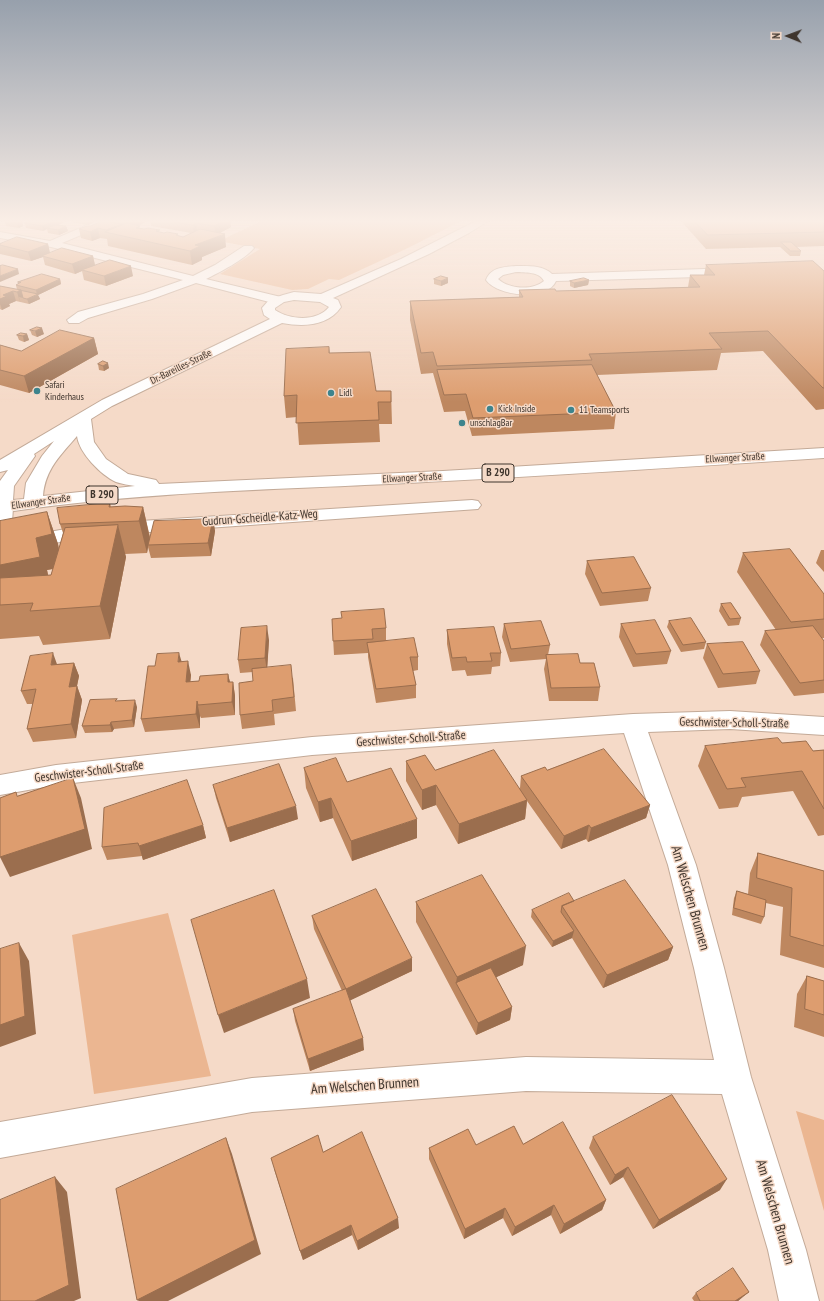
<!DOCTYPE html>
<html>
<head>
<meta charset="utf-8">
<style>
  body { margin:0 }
  #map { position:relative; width:824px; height:1301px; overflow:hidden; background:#f5dac8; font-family:"PT Sans Narrow",sans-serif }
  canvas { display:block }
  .north { position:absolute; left:768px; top:16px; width:40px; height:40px; -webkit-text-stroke:3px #f5dac8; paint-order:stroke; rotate:271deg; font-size:11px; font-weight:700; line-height:16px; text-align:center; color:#3f352d }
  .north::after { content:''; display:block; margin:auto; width:14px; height:18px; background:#3f352d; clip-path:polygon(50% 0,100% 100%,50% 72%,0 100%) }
</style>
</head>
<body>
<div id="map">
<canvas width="824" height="1301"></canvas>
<div class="north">N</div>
</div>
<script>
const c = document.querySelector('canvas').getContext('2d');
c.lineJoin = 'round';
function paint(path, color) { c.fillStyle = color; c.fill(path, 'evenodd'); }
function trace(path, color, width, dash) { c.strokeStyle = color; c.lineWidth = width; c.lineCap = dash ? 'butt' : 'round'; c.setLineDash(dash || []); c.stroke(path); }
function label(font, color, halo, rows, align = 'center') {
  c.font = font + ' "PT Sans Narrow",sans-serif'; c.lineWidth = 3; c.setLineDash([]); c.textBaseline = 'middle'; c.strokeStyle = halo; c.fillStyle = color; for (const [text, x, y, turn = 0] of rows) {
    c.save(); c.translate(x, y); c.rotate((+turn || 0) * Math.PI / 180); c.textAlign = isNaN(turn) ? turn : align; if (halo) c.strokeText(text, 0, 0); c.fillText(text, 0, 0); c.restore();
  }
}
const green = new Path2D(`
  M264,220H463L408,248L339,280L329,279L308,289L292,290L220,274L260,249L219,241Z
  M168,913L211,1076L94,1094L72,935Z
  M796,1111L824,1120V1211Z`);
const minor = new Path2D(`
  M99,220H113L112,222L62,243L193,276L215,265L244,246H252L254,248C244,260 220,272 206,279L281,297L283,300L281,303L277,304L196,283L152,299L88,318L79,323H69L67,320L78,312L143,294L183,280L51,247L0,238V232L50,241Z
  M516,266C528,266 543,265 552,274L735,268L739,270L741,272L739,274L735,276L556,281C547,302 497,296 486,280C491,267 504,267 516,266ZM516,272C525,273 539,271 544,281C532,291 509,289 498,279L503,275Z
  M472,500L478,501L481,505L478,509L93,536L0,553V503L4,502L10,503L13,507L11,539L93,524Z
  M730,711L824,717V735L730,729L648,732L696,865L724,968L751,1077L806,1250L819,1301H779L768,1250L722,1094L526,1091L252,1112L0,1158V1122L252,1078L526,1057L714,1060L694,968L668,865L624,733L312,755L56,785L0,795V775L56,765L312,737L633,714Z`);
const major = new Path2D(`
  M478,220H490L469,233L429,254L333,298L338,300L341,307C328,326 304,327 282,323L112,406L91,419L94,442L106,459L128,474L156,480L159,484L443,471L824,448V458C679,467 534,477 389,484C259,490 129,493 0,513V481L8,470L0,472V460L102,400L270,319L264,315L262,308L269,300L283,295L294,292L321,294L401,259ZM294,300L320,302L329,307C317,322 290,320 275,310V308L284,302ZM77,436C79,453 101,475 116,482C122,484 129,485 135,486L43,496C45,469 61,455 77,436ZM54,441L42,456L26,483L24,499L13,500L14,486L35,456L34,454Z`);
const wall = new Path2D(`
  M1,220H24L21,221H22L23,226L19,228L6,226L5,222L1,221Z
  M69,220L58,225L66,226L68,231L59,235L48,233L47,229L43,231L26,228L25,223Z
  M71,220H96V221L88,225L72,222Z
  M108,220H149L138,226L140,228L183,237L191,233L151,226L150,220H230L231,227L220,233L226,247L202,257V260L192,265L108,246L107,239L100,238L92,241L81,238L79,229L109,222Z
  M680,220H824V246L796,247L801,251L800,256H790L780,247L706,249Z
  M0,243L48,244L50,253L93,256L95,265L133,276L106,286L84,280L82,271L75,274L45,265L43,257L31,261L0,254Z
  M706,265L824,271V409L816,410L763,351L721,353L717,370L597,375L616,412L614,429L472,436L465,411L444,412L433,373L421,374L410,320V301L519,297V290L556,291L688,287L690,275H704Z
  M60,279L61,284L38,295L40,299L29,304L16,301L9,304L10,306L2,310L0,309V286L17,290L16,285L18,284V282Z
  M434,279L448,283L441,286L434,284Z
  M589,280L588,285L574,288L570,286V281Z
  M30,330L44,334L37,337L32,335Z
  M27,334L29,340L24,342L19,340L17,335Z
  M94,338L98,354L29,393L0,385V345L21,351Z
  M329,347L330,353L376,391H391L392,424H379L380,442L299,445L297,417L286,418L284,396Z
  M103,361L109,368L104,371L99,370L98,364Z
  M110,503L111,507H143L150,537L213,519L215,531L211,556L151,558L148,547L147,553L125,554L126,557L110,639L43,645L39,636L0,639V521L47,512L58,544L59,549L63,533L60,524ZM53,569L51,575H48L47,570Z
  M821,550H824V572L816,563Z
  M743,553L824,594V638H822L824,641V693L794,696L760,645L765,631L776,630L737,572Z
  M587,561L651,588L648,601L600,606L585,574Z
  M721,604L741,618L739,625L728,626L719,611Z
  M332,619L386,628V641L418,657V670L413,671L416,685V698L376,703L368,657V653L334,655Z
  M669,621L706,642L704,649L681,652L667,627Z
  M504,624L550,645L548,655L580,663L600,687L598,701H549L544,669L546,659L510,662L502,637Z
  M621,624L671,651L667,664L633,667L619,637Z
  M447,630L501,653L500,666L492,667L491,674L467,676L465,670L452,671L447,644Z
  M269,640L267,668L293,678L296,711L274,714L275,725L242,729L240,715L253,681V672L240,673L238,660Z
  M707,644L760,671L756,684L718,688L703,658Z
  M182,662L191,675L190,682L199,681L228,674L230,682H233L235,696V715L201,718L200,716V728L145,732L141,719L155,666Z
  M74,663L79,676L77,686L82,700L76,738L33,742L27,729L33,704H27L21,691L57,664Z
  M117,701L137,707L134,727L114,729L112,732L85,733L82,726Z
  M782,743L813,751L824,750V835L818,836L793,791L742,797L738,807L719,809L698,766L705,746Z
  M406,761L435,770L520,788L521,776L547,770L650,805L646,818L588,842L586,839L561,849L527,801L525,819L458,844L436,805L422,810L406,781Z
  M304,768L347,782L417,838L352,861L333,818L320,822L306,788Z
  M213,785L298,819L230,842L216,798Z
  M203,825L206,838L143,860L142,856L107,860L102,847Z
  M758,853L824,871V968L780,955L783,907L766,903L764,917L761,924L732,915L734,898L737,891L748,894L750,873Z
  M574,901L673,947L668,960L603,988L572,938L552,947L531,917L532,910Z
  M416,902L523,965L496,977L512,1007L510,1020L476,1035L416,922Z
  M312,916L412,971L350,1000L364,1050L310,1071L295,1021L293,1009L342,991L314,929Z
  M807,976L824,981V1037L794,1027L797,994Z
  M593,1137L720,1190L653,1229L623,1177L610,1185L589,1148Z
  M523,1144L606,1200L602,1210L560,1234L551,1215L512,1236L503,1218L464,1239L429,1159V1148L476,1145Z
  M323,1152L399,1228L358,1250L352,1235L303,1260L274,1169Z
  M749,1292L744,1296L738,1301H694L692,1298L696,1293Z`);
const shadedWall = new Path2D(`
  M58,220H69L49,229L47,228V229L43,231L42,226Z
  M87,220H96V221L88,225Z
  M130,220H149L132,229Z
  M225,220H230L231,227L216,235L214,226Z
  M22,221L23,226L19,228L17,223Z
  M196,223L197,232L194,234L193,225Z
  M122,224L124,233H107L106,230Z
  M66,226L68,231L59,235L58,230Z
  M98,228L100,238L92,241L90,232Z
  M225,234L226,247L202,257V260L192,265L190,251L195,245Z
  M48,244L50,254L42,256L43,257L31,261L28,252Z
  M93,256L95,266L82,270V271L75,274L72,264Z
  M131,266L133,276L106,286L104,276Z
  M18,269L19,274L0,282V276Z
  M448,278V283L441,286V281Z
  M60,279L61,284L38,295L40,299L29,304L27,299L37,295L36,290Z
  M589,280L588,285L574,288V283Z
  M21,290L23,298L19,297L20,302L17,292Z
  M13,291L16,301L9,304L10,306L2,310L0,304V299L3,295Z
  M42,328L44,334L37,337L35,331Z
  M27,334L29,340L24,342L23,336Z
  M94,338L98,354L29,393L24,376Z
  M108,363L109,368L104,371L103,366Z
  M143,507L150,539L148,545V547L147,553L139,521Z
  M47,512L58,544L62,567L47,570L51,589L0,601V565L36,538Z
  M213,519L215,531L211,556L208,543Z
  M118,525L126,557L110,639L100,606Z
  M267,626L269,640L267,672L265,658Z
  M53,653L58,667L51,665Z
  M179,653L183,666L178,662Z
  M188,661L191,675L189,696L186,682Z
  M74,663L79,676L74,700L69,687Z
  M228,674L231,687L228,682Z
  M233,682L235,696V715L232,702Z
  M77,686L82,700L76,738L71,724Z
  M135,700L137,707L134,727L132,720Z
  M197,701L200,716V728L196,714Z
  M111,722L114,729L112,732L110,725Z
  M73,778L81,798L92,849L10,877L0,857Z
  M436,785V805L422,810V790Z
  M331,798L333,818L320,822L318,802Z
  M527,800L525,819L458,844L459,824Z
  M650,805L646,818L588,842L591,828Z
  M296,806L298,819L230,842L227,828Z
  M417,819V838L352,861L351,841Z
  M203,825L206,838L143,860L139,846Z
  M589,825L586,839L561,849L564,836Z
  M574,931L572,938L552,947L553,941Z
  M19,943L29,961L36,1034L0,1047V1025Z
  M526,946L523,965L462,993L456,983L457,977Z
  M673,947L668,960L603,988L607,975Z
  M412,958V971L347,1002L346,989Z
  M307,979L310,998L224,1033L218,1015Z
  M512,1007L510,1020L476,1035L478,1023Z
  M363,1038L364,1050L310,1071L308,1059Z
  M226,1138L232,1154L261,1254L168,1301H139L137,1300Z
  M628,1167L623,1177L610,1185L615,1175Z
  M55,1177L67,1192L81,1298L74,1301H35Z
  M727,1179L720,1190L653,1229L659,1220Z
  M606,1200L602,1210L560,1234L564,1224Z
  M554,1205L551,1215L512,1236L515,1227Z
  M505,1208L503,1218L464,1239L465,1229Z
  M398,1218L399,1228L358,1250L357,1241Z
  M351,1225L352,1235L303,1260L300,1251Z
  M749,1292L744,1296L738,1301H735Z`);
const building = new Path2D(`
  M8,220H13L22,221L17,223L5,221Z
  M33,220H58L42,226L25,223Z
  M165,220H225L214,226L196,223L193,225Z
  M694,220H824V232L708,235Z
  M103,221L122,224L106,230L98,228L90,232L79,229L87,226H90Z
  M127,223L140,226L136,228L144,229L148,228L160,230L156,231L164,233L167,232L178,234L176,235L183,237L200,229L225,234L195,245L200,246L190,251L105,232Z
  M56,225L66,226L58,230L47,228Z
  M17,237L48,244L28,252L0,245V244Z
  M781,242H791L801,251H791Z
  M62,248L93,256L72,264L42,256Z
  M110,260L131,266L104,276L82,270Z
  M813,261L824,271V388H823L768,331L709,333L722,349L589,354L592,360L437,366L433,352L421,353L410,301L523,297L519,290L555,289L556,291L700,287L690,275H715L706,265Z
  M3,265L18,269L0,276V266Z
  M42,274L60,279L36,290L16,285L21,282H18Z
  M441,276L448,278L441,281L434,279Z
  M584,278L589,280L574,283L570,281Z
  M0,286L21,290L17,292L13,291L3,295L7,296L0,299Z
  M19,290L38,294L27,299L23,298L21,290Z
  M37,327L42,328L35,331L30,330Z
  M60,330L94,338L24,376L0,370V345L21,351Z
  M21,333L27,334L23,336L17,335Z
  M329,347V353L370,352L376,391H391V402H378L379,420L296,423L297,395L284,396L286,349Z
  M103,361L108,363L103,366L98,364Z
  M592,365L616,412L473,418L466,394L444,395L437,370Z
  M110,503L109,507L125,506L143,507L139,521L60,524L57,508Z
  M47,512L52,534L36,538L40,557L0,565V521Z
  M213,519L208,543L148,545L154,521Z
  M118,525L100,606L30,611L33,603L0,605V578L51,575L65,528Z
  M790,549L824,594V619L791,622L743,553Z
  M634,557L651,588L602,593L587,561Z
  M731,603L741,618L730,619L721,604Z
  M384,609L386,628L372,629L373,639L333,641L332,619L342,618L341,612Z
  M691,618L706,642L683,645L669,621Z
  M655,620L671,651L636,654L621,624Z
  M541,621L550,645L511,649L504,624Z
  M267,626L265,658L238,660L241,628Z
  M813,626L824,641V680L800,683L765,631Z
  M494,627L501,653H490L492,661L467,662L466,657L452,658L447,630Z
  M414,638L418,657H410L416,685L376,689L367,643Z
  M743,642L760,671L723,674L707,644Z
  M53,653L51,665L74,663L69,687L77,686L71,724L27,729L36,689L21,691L30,656Z
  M179,653L178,662L188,661L186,682L199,681L200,676L228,674V682H233L232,702L198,705L197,701L196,714L141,719L148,666H155L157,654Z
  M578,654L580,663H594L600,687L551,688L546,655Z
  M291,665L294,697L272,700L273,711L240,715L239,683L253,681L252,669Z
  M117,699L115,701L135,700L132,720L111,722L110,725L82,726L90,700Z
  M778,738L782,743L806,741L813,751L824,750V809L802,771L741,778L746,787L727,789L705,746Z
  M604,749L650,805L591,828L589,825L564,836L521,776L545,767L547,770Z
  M494,750L527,800L459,824L436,785L422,790L406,761L425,755L435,770Z
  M336,758L347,782L391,768L417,819L351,841L331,798L318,802L304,768Z
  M279,764L296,806L227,828L213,785Z
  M73,778L85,829L0,857V798L16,792L17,796Z
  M187,780L203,825L139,846L138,843L102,847L104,808Z
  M758,853L824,871V946L790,936L792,888L757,878Z
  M482,875L526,946L457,977L416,902Z
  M625,880L673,947L607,975L562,906Z
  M376,889L412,958L346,989L312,916Z
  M274,890L307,979L218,1015L191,920Z
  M737,891L766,900L764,917L734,908Z
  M569,893L574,901L562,906L561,912L574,931L553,941L532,910Z
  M19,943L25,1016L0,1025V949Z
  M491,968L512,1007L478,1023L456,983Z
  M807,976L824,981V1015L805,1009Z
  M346,989L363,1038L308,1059L293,1009Z
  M672,1095L727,1179L659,1220L628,1167L615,1175L593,1137Z
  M563,1122L606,1200L564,1224L554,1205L515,1227L505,1208L465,1229L429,1148L468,1129L476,1145L514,1126L523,1144Z
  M362,1132L398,1218L357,1241L351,1225L300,1251L271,1158L318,1135L323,1152Z
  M226,1138L255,1240L137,1300L116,1189Z
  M55,1177L69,1285L35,1301H0V1200Z
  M733,1268L749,1292L735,1301H700L696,1293Z`);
const markers = [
  [37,391,4,"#3d848d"],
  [331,393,4,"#3d848d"],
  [490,409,4,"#3d848d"],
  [571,410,4,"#3d848d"],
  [462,423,4,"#3d848d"]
];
const farStreetnames = [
  ["Dr.-Bareilles-Straße",181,367,-26],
  ["Ellwanger Straße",735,458,-3],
  ["Ellwanger Straße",412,478,-3],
  ["Ellwanger Straße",41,502,-8]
];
const farPoinames = [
  ["Safari",45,385],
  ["Kinderhaus",45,397],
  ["Lidl",339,393],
  ["Kick Inside",498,409],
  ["11 Teamsports",579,410],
  ["unschlagBar",470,423]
];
const shields = [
  [498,473,32],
  [102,495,32]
];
const shieldNames = [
  ["B 290",498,473],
  ["B 290",102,495]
];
const streetNames = [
  ["Gudrun-Gscheidle-Katz-Weg",260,518,-4],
  ["Geschwister-Scholl-Straße",734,723,1],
  ["Geschwister-Scholl-Straße",411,739,-4],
  ["Geschwister-Scholl-Straße",89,772,-7]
];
const nearStreetnames = [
  ["Am Welschen Brunnen",690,898,74],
  ["Am Welschen Brunnen",365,1086,-4],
  ["Am Welschen Brunnen",775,1212,74]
];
paint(green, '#ebb691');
trace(minor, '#c3aa98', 2);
trace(major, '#c3aa98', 2);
paint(minor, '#fff');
paint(major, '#fff');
paint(wall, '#be875f');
paint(shadedWall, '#9b6e4e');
paint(building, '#dd9d6f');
trace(building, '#9b6e4e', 1);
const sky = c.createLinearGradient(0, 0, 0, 402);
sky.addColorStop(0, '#97a0ac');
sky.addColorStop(0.55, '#faeee6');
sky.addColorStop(1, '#faeee600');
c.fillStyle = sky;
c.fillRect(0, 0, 824, 402);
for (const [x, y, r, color] of markers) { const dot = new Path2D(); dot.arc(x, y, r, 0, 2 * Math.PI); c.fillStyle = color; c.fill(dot); trace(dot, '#f5dac8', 1.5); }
label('10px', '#3f352d', '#f5dac8', farStreetnames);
label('10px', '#3f352d', '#f5dac8', farPoinames, 'left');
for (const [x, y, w] of shields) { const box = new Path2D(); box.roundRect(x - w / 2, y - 9, w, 18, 3); c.fillStyle = '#f5dac8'; c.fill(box); trace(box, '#3f352d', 1); }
label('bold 11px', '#3f352d', null, shieldNames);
label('12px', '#3f352d', '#f5dac8', streetNames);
label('14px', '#3f352d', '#f5dac8', nearStreetnames);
</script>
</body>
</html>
